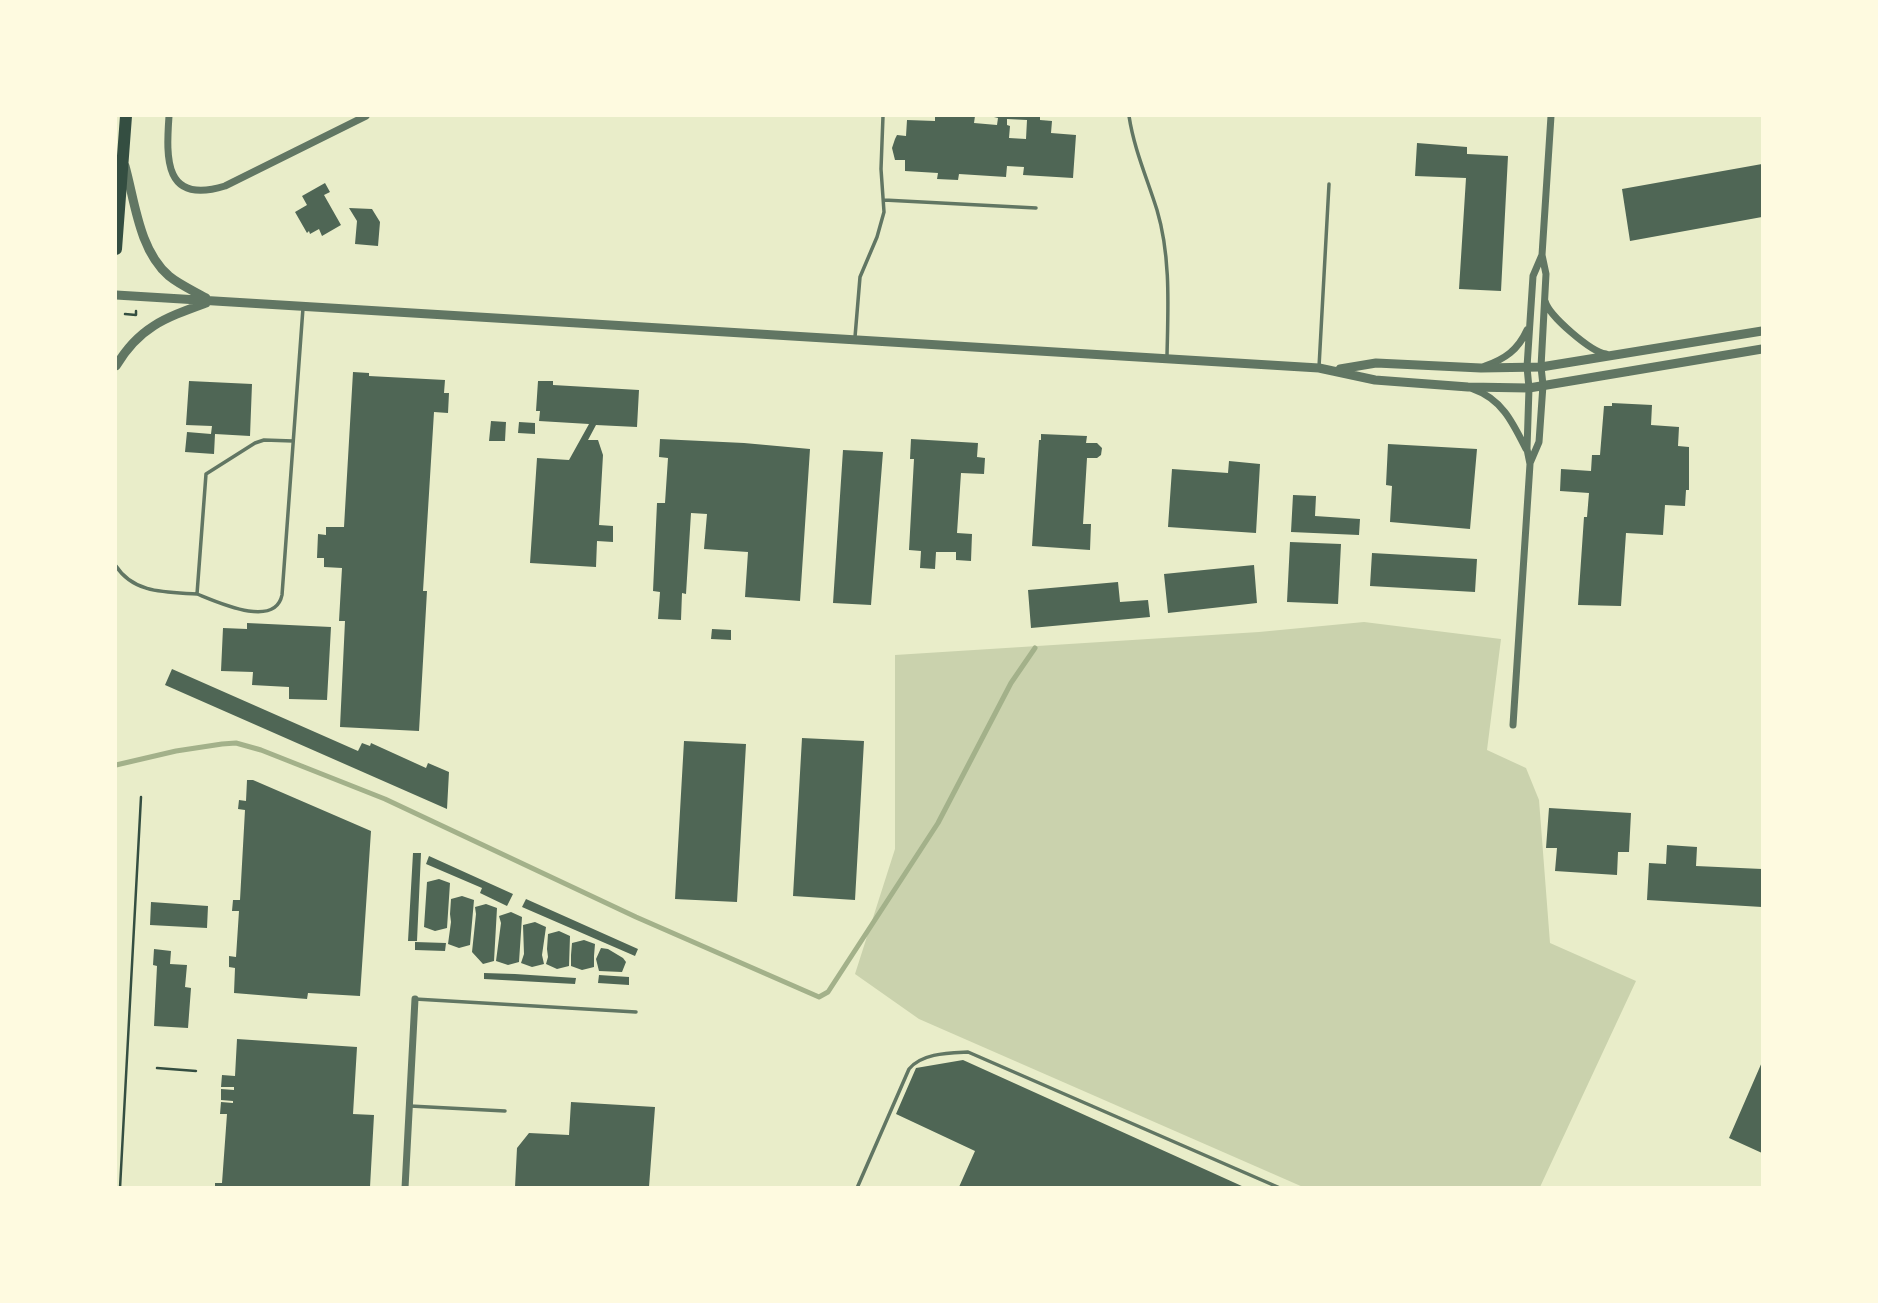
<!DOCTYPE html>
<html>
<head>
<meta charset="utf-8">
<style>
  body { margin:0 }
  #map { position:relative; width:1878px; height:1303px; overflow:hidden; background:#e9edc9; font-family:"DejaVu Sans",sans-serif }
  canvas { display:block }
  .frame { position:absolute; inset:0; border:117px solid #fefae0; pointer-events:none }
</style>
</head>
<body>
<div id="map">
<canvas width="1878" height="1303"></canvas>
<div class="frame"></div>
</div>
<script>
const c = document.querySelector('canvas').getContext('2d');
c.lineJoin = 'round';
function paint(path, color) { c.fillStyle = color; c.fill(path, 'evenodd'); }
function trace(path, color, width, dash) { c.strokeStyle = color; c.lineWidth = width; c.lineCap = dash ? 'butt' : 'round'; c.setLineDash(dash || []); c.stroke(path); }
const green = new Path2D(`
  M1364,622L1501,639L1487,750L1526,768L1539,800L1550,943L1636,981L1540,1187H1303L919,1019L855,974L895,849V655L1259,632Z`);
const stream = new Path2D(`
  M116,765L176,751L222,744L236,743L261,750L385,799L636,917L819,997L828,992L938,823L1011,683L1035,648`);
const building = new Path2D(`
  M935,116H975L974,123L997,125L998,118L990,116H1040V120L1052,121L1051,133L1076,135L1073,178L1023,175L1024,167L1007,166L1006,177L959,174L958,180L937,179L938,173L905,171V160H895L892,148L895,139L897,135L906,136L907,120L935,121ZM1007,119L1027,120L1026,139L1009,138L1010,126L1007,125Z
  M1417,143L1467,147V154L1508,156L1501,291L1459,289L1466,178L1415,176Z
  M1762,164V217L1630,241L1622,189Z
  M325,183L330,192L324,195L341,225L322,236L319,229L310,234L309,231L307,233L295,212L307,205L302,196Z
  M349,208L372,209L380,222L378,246L355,244L357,221Z
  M353,372L369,373V376L445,380L444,393H449L448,413L434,412L423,591H427L419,731L340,727L345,621H339L342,568L324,567V558H317L318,534L326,535V527H344Z
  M189,381L252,384L250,436L215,434L214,454L185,452L187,432L211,434L212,426L186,425Z
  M538,381H553V385L639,390L637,427L596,425L588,440H598L603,455L599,525L613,526V542L597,541L596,567L530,563L537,458L569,460L589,424L539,421L540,411H536Z
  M1612,403L1652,405L1651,425L1679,427L1678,446L1689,447V490H1686L1685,506L1665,505L1663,535L1626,533L1621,606L1578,605L1584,517H1587L1589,493L1560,491L1561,469L1591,471L1592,455H1600L1604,406H1612Z
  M491,421L506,422L505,441H489Z
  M519,422L535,423V434L518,433Z
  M1041,434L1087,436L1086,443H1097L1102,448L1101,455L1097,458H1087L1083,524H1091L1090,550L1032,546L1039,440H1041Z
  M660,439L744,443L810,449L800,601L745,597L748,552L704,549L707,514L691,513L686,594L682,593L681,620L658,619L660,592L653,591L657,503H665L668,458L659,457Z
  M911,439L978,443L977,457L985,458L984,474L961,473L957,533L972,534L971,561L956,560V552H936L935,569L920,568L921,551L909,550L914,459H910Z
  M1388,444L1477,449L1470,529L1390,522L1392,486L1386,485Z
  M843,450L883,452L871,605L833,603Z
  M1229,461L1260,464L1256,533L1168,527L1172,469L1228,473Z
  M1293,495L1316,496L1315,516L1360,519L1359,535L1291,532Z
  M1290,542L1341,544L1338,604L1287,602Z
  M1372,553L1477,559L1475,592L1370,586Z
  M1254,565L1257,603L1168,613L1164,574Z
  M1118,582L1120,602L1148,600L1150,617L1031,628L1028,590Z
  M247,623L331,627L327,700L289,699V687L252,685L253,672L221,671L223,628L247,629Z
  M712,629L731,630V640L711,639Z
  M172,669L358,751L362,743L370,746L371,743L426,768L428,763L449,772L447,809L165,685Z
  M802,738L864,741L855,900L793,896Z
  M684,741L746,744L737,902L675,899Z
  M247,780H253L371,831L360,996L308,993L307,999L234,993L235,968L229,967V956L236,957L239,911H232L233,900H240L245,810L238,809L239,800L246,801Z
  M1549,808L1631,813L1629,852H1618L1617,875L1555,871L1557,848H1546Z
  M1667,845L1697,847L1696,866L1762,869V907L1647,900L1649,863L1666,864Z
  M413,853H421L417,941H408Z
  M429,856L513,894L507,906L480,893L482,888L426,864Z
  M439,879L450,883L447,928L435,931L424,927L427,882Z
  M462,896L474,900L470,945L459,948L448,944L451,922L450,914L451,899Z
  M526,899L638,949L635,956L522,907Z
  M151,902L208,906L207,928L150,925Z
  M486,904L497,908L494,961L483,964L472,952L476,914L475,907Z
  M511,912L522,917L519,962L508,965L496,961L501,923L499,916Z
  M535,922L546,927L542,955L544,964L532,967L521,963L524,954L523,925Z
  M559,931L570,936L569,966L557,969L546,964L548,957L547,949L548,934Z
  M584,940L595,944L594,956V967L582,970L571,966V955L572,943Z
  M415,942L446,943L445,951L415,950Z
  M601,948L608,949L623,958L626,962L622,972L599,971L596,959Z
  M154,949L171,951L170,964L187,965L185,987L191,988L188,1028L154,1026L157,966L153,965Z
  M484,973L515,974L576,978L575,984L484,979Z
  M599,975L629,977V985L598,983Z
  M237,1039L357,1047L353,1114L374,1115L370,1187H215V1183H222L227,1114H220L221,1102L233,1103V1101L221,1100V1089L234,1090V1087H221L222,1075L235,1076Z
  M963,1060L1244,1187H959L975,1151L896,1114L916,1068Z
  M1762,1062V1153L1729,1138Z
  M571,1102L655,1107L649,1187H515L517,1148L529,1133L569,1135Z`);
const path = new Path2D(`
  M125,314L136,315V311
  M157,1068L196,1071
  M120,1188L141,797`);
const service = new Path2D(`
  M1129,116C1134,149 1147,178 1157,210C1171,257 1168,308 1167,356
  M884,200L1036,208
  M855,337L860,277L877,237L884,212L881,169L883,116
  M1319,367L1329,184
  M293,441L264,440L255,443L206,474L197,594C217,602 275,629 282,595L303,308
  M116,566C134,594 167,592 197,594
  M415,999L636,1012
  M410,1106L505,1111
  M857,1188L909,1069C922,1053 949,1053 968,1052L1280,1188`);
const minor = new Path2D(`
  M169,116C166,159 164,205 225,186L366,116
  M1545,301C1549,316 1591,352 1606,354
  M1485,366C1505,359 1518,350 1527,330
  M1473,389C1502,399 1513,423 1526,449
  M1530,463L1539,442L1543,385L1541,367L1546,274L1542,255L1551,116
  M1513,725L1530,464L1527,449L1529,388L1527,367L1533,276L1542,255
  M405,1188L415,999`);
const tertiary = new Path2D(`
  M125,166C135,202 139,250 169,276C180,285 194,291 206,298
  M116,295L1319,368L1375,380L1468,387L1529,388L1762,349
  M116,366C139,327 165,318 206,303
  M1340,369L1376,363L1481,368L1541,367L1762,331`);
const trunk = new Path2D(`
  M116,249L126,116`);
paint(green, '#cad2ad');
trace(stream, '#a3b18a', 5);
paint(building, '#4f6655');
trace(path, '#344e41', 2.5);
trace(service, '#617663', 3.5);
trace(minor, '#617663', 7);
trace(tertiary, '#617663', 9);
trace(trunk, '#344e41', 12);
</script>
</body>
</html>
